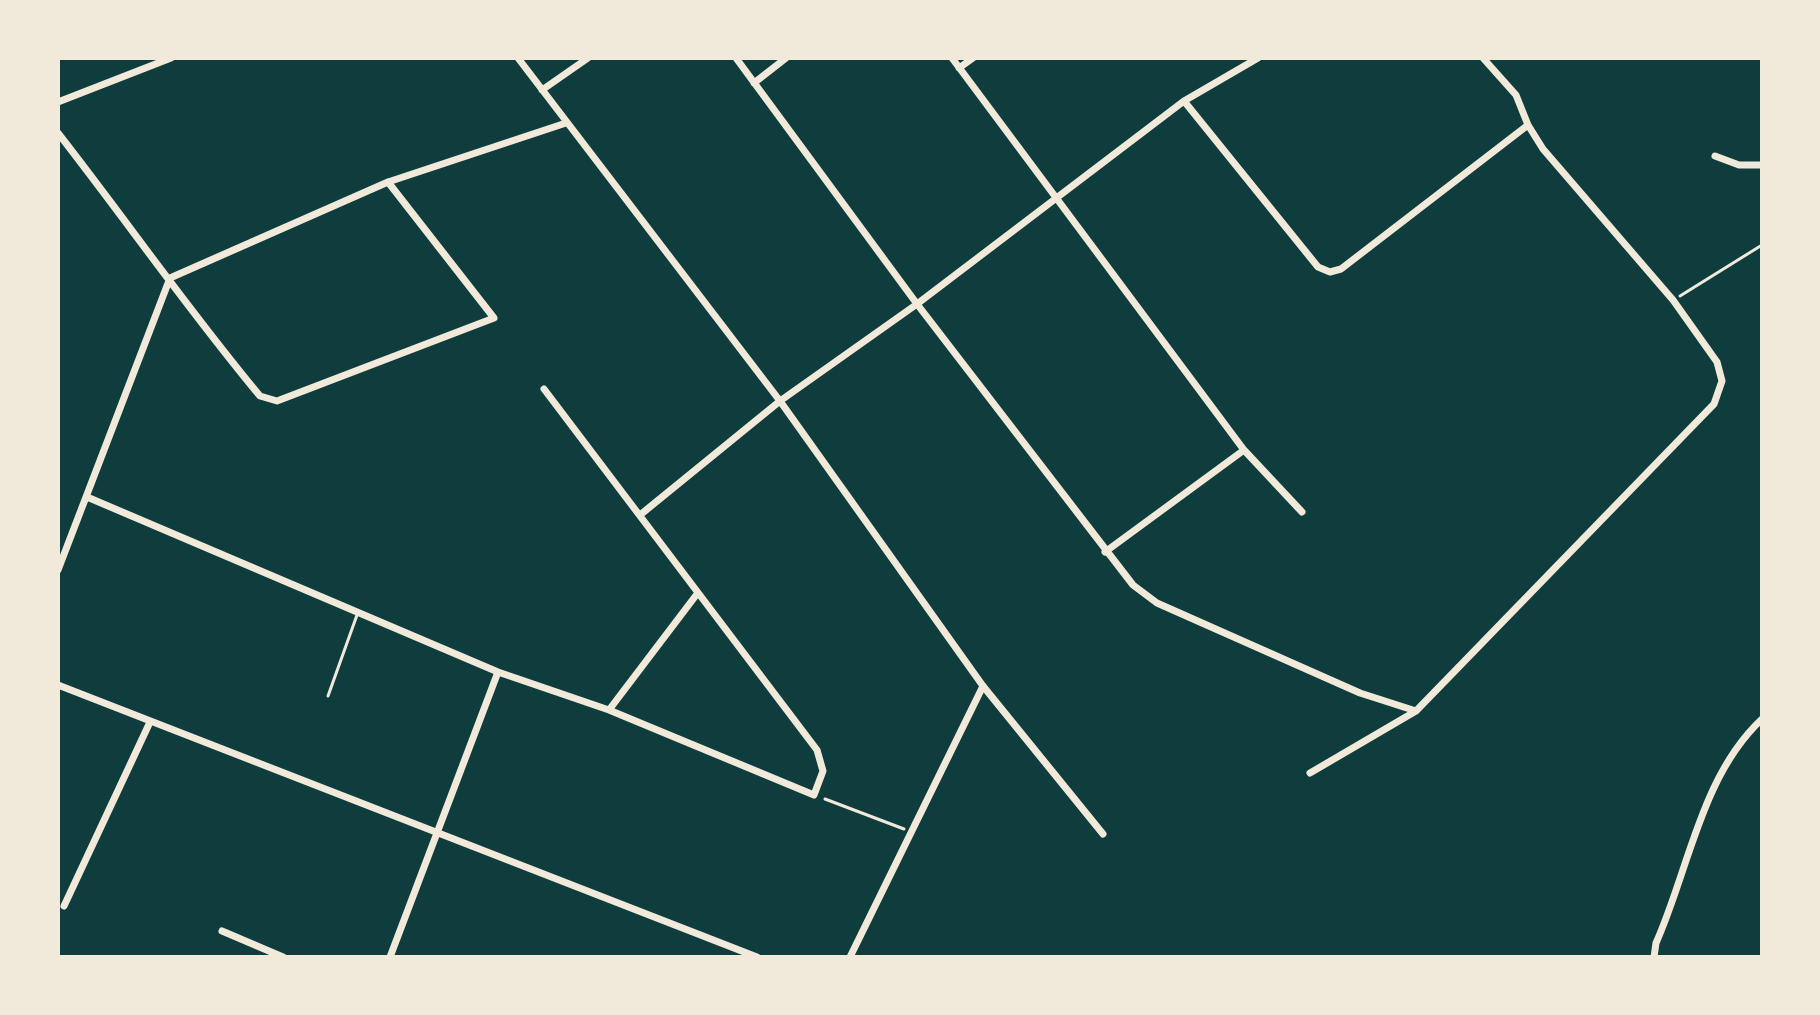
<!DOCTYPE html>
<html>
<head>
<meta charset="utf-8">
<style>
  body { margin:0 }
  #map { position:relative; width:1820px; height:1015px; overflow:hidden; background:#0f3d3e; font-family:Bitter,serif }
  canvas { display:block }
  .frame { position:absolute; inset:0; border:60px solid #f1e9da; pointer-events:none }
</style>
</head>
<body>
<div id="map">
<canvas width="1820" height="1015"></canvas>
<div class="frame"></div>
</div>
<script>
const c = document.querySelector('canvas').getContext('2d');
c.lineJoin = 'round';
function trace(path, color, width, dash) { c.strokeStyle = color; c.lineWidth = width; c.lineCap = dash ? 'butt' : 'round'; c.setLineDash(dash || []); c.stroke(path); }
const path = new Path2D(`
  M1680,296L1762,245
  M825,799L904,829`);
const service = new Path2D(`
  M328,696L357,615`);
const minor = new Path2D(`
  M518,58L780,401L983,686L1103,834
  M736,58L917,304L1133,585L1157,603L1360,693L1416,711
  M952,58L1244,450L1302,512
  M959,68L973,58
  M754,83L786,58
  M542,90L588,58
  M1184,101L1318,267L1330,272L1341,269L1528,125
  M58,102L171,58
  M58,133C126,220 189,311 260,396L277,401L494,318L388,182
  M1715,156L1739,165H1762
  M87,497L498,672L609,710L814,795L823,771L817,750L544,389
  M640,515L780,401L917,304L1184,101L1258,58
  M1105,552L1244,450
  M58,570L170,278L388,182L566,123
  M58,685L757,957
  M609,710L697,594
  M1310,773L1416,711L1714,404L1722,381L1717,362L1673,300L1543,149L1528,125L1516,95L1483,58
  M64,906L150,722
  M222,931L283,957
  M390,957L498,672
  M850,957L983,686
  M1654,957L1656,943C1689,869 1701,776 1762,719`);
trace(path, '#f1e9da', 3);
trace(service, '#f1e9da', 3);
trace(minor, '#f1e9da', 7);
</script>
</body>
</html>
